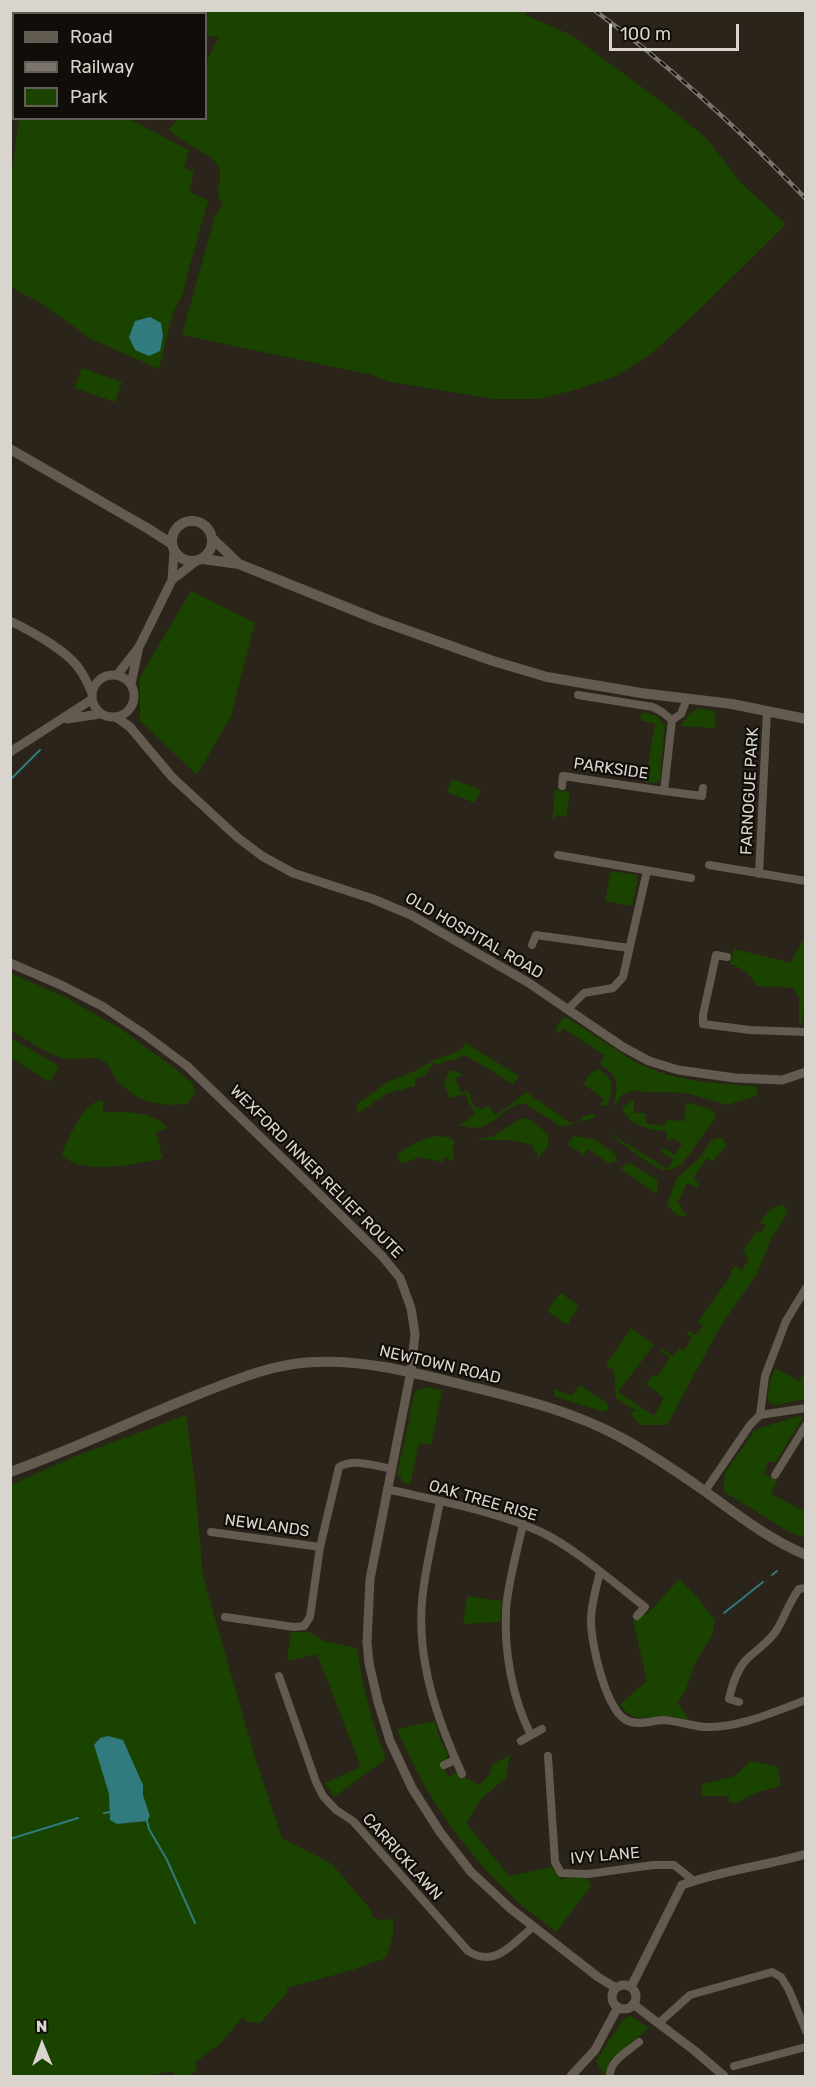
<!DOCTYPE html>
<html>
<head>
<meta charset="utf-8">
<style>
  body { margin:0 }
  #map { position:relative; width:816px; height:2087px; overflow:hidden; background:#2b241a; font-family:Rubik,sans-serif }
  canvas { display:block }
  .frame { position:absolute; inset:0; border:12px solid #d9d5ce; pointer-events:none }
  .legend { position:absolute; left:12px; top:12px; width:195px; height:108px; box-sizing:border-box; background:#110e09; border:2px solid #615e58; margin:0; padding:8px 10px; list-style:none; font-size:18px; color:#d9d5ce }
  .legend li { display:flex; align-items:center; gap:12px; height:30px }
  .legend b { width:30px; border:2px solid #615e58 }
  .north { position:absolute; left:12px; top:2015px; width:60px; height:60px; -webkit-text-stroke:4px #110e09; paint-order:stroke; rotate:359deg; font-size:16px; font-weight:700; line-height:24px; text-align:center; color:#d9d5ce }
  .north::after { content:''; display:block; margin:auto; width:21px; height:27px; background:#d9d5ce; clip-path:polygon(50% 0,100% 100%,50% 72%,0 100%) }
  .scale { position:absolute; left:609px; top:24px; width:130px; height:27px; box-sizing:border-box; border:3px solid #d9d5ce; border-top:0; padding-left:8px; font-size:18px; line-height:21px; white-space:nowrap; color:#d9d5ce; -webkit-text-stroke:4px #110e09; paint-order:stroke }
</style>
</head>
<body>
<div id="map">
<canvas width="816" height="2087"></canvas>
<div class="frame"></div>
<ul class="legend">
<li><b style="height:8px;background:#635b50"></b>Road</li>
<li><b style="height:8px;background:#7b756d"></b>Railway</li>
<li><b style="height:16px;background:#1a4300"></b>Park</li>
</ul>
<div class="north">N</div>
<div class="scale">100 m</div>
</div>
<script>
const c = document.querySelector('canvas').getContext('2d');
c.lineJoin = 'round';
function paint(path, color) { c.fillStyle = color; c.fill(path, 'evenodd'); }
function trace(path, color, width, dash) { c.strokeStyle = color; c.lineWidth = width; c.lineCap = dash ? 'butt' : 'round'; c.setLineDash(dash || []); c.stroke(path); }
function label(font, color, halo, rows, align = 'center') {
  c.font = font + ' Rubik,sans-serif'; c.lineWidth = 4.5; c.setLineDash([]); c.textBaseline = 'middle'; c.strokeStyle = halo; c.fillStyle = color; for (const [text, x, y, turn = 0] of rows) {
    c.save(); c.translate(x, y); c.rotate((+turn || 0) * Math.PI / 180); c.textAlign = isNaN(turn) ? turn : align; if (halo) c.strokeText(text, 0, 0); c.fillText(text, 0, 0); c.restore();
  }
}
const green = new Path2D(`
  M173,10L174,13L14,14L13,85L11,83V11Z
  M183,11H526V15L571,35L661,101L706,138L741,183L786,224L699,310L651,354L616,376L571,391L538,399H494L391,382L372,375L182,335L215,216L223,204C215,193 219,188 220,177C221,159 205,154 192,146C184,142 176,135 168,130L178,119L206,118V62L219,37L206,36V14L183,13Z
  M19,119H129L189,150L184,168L194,171L189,192L208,200L182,295L173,313L159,369L91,339L42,304L11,287L10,186Z
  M82,368L122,382L115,402L74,388Z
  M191,591L255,623L231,716L197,775L140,721V677Z
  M697,708L715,711V728L680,726L688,715Z
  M642,712L657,716L665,725L660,780L656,783L645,782L655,724L640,720Z
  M452,779L481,790L475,803L447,792Z
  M555,790L570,792L566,817L557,815L552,821Z
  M611,871L636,875L638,879L632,906L605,901Z
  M805,935L806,985L802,1023H799V998L794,988L756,986C751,974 743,968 730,964L734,949L792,963V961Z
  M11,973L67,998L121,1029L177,1070L193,1084L195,1093L187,1104C159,1107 136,1102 117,1080C112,1074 110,1065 104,1061C90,1053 74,1063 59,1057C42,1051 26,1039 11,1030Z
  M564,1016L637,1063L665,1074L696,1081L758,1087L756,1096L727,1105L686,1093L630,1091L622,1095L613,1107C618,1087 621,1077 601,1065V1061L605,1056L563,1028L560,1033L555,1030Z
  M11,1038L59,1066L50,1082L11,1058Z
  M466,1043L519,1076L513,1084L465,1055L454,1060L444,1061L440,1065L433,1063L426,1075L415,1079V1086L388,1093L357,1114V1104L389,1081L417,1070L434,1060L458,1052Z
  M597,1069C617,1079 613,1088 607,1106L601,1105L604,1099L583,1084L591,1073Z
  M452,1070L463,1075L455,1078L461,1092L468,1091L474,1106L481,1109L489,1106L495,1115C500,1113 521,1097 526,1092L571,1123L579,1122L583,1116L594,1114L596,1117L562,1127L526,1104C508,1101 500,1121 484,1126C476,1129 467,1127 459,1126L475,1114L465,1094L449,1098L444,1083L449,1071Z
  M103,1100V1112C125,1112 153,1110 168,1128L156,1132L163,1158C135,1164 87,1176 62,1156L63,1150C72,1134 82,1102 103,1100Z
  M631,1100H634V1113H646V1124L665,1125L666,1120L684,1121L686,1102L713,1110L716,1117L683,1163C678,1167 672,1170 665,1170C654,1170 617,1139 606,1131L668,1169L673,1159L661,1152L665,1148L675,1155L682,1144L672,1137L669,1141L667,1139L666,1131C650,1130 629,1125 622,1109Z
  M521,1118L531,1120L549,1135L547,1142L549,1144L537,1160V1153H535L532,1145L511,1140H477L494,1136Z
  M439,1136L447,1137L455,1141L453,1148L454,1162L446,1157L442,1162L419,1157L404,1163L398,1160V1154C411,1145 423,1137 439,1136Z
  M574,1136L594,1139L616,1155V1161L609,1164L588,1149L584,1155L567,1144Z
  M718,1138H723L727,1145L713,1161L707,1158L694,1176L699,1186L697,1187L687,1184L678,1201L682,1208L681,1210L687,1214L686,1216L677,1215L667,1205L677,1178L700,1157L712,1140Z
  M630,1163L657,1180L658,1187L656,1194L621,1169L623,1166Z
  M784,1204L787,1214L771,1239L757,1274L720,1327L667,1425H640L630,1413L636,1411L616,1398L614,1371L606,1365L631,1328L654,1345L618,1392L654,1416L664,1398L646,1384L653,1375L657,1377L670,1358L661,1351L662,1349L673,1356L679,1348L683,1351L692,1338L687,1334L689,1331L696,1335L703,1326L698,1322L732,1274L730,1272L735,1266L742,1270L749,1259L743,1251L757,1231L760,1233L766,1226L760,1222L770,1209Z
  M559,1294H562L579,1306L568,1324H566L550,1313L548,1310Z
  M775,1368L799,1381L805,1372V1399L776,1405L769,1403C766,1390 771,1380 775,1368Z
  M580,1385L607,1403L608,1409L603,1412L554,1396L555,1389L563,1393L572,1395Z
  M426,1387L442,1390L431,1445L419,1443L410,1485L401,1481V1476L397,1475L415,1391Z
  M186,1415L195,1484L203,1577L256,1761L282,1838L332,1864L371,1910L372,1917L380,1920L393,1919C395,1930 391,1948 385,1958L352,1970L287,1988V1993L260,2023L247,2022L243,2017L221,2043L194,2063L197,2071L189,2076H175L173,2071L145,2076H11L10,1485L76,1456Z
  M801,1415L802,1419L776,1462H768L764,1473L777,1481L771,1494L802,1510L805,1506V1538L791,1533L723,1491L725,1473L755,1430Z
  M679,1579L697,1597L715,1620L712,1636L696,1661L686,1689L678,1703L689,1720C681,1719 672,1716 664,1716C643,1716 634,1725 620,1704L647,1681L633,1620L647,1614Z
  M467,1596L502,1601L500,1622L463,1624Z
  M291,1632H309L324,1641L357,1648C363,1687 371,1721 386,1759L334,1797L325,1783L361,1767L317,1654L287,1661Z
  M435,1721L440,1739L449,1756L442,1762L448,1777L456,1773L479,1785L489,1776L493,1764L510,1755L506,1778L481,1799L466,1823L509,1876L552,1867L562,1880L566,1878H587L591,1886L556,1932C543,1921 528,1911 516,1900C464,1852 424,1794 397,1729Z
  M750,1761L777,1766L781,1786L758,1792L736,1803L729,1802V1796H701L702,1784L735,1776Z
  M631,2016L649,2028L610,2060L604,2076L596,2061L624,2018Z`);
const water = new Path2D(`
  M150,317L161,323L163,336L160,351L149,356L135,350L129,337L135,321Z
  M108,1736L123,1740L143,1785V1795L150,1816L147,1821L117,1824L110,1820L109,1794L94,1745L100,1738Z`);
const stream = new Path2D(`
  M10,780L40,750
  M772,1575L777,1571
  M724,1613L763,1582
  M104,1813L110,1812
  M147,1821L149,1829L167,1860L195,1923
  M10,1839L78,1818`);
const minor = new Path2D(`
  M578,695L653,707L662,712L672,720
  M562,786L563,776L664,791L672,720L681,714L687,699
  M664,791L702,796L703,788
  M558,855L691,878
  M709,865L806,881
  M759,874L767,710
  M532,945L536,935L629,948
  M727,957L716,955L703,1015V1024L750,1030L806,1032
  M568,1009L584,993L613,988L623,977L647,871
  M760,1415L806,1408
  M775,1475L806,1425
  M387,1489C438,1501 493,1510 541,1532C575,1548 615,1584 645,1607L637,1616
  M705,1491L750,1425L760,1415L765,1376L786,1321L806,1288
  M440,1501C434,1534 425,1568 422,1601C417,1662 437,1719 462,1774
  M523,1524C517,1552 508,1582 506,1610C504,1651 512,1698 531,1735
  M211,1532L320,1547
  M600,1572C596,1588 591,1605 591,1621C591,1644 606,1712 628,1721C639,1726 653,1720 664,1720C678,1721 691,1726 705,1727C740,1728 773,1712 806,1700
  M225,1617L294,1627L304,1626L310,1617L320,1547L339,1467C353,1458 376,1466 392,1469
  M279,1676L316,1782L323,1796L336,1810L353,1821L468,1951C495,1969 513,1943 533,1927
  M739,1702L729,1699C732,1686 736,1671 746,1660C756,1650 768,1643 776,1631C785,1617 789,1602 799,1589L806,1588
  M521,1741L542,1729
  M548,1756L555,1862L561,1873L588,1874L653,1865H674L694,1881
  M444,1765L455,1760
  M659,2023L690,1995L772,1972L781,1977L789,1990L806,2031
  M734,2066L806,2047
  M610,2076C609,2061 628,2051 639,2042`);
const tertiary = new Path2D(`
  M172,580L195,562
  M10,621C31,631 68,651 80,670C85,677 88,684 91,691
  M92 696a21 21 0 1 1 42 0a21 21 0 1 1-42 0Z
  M117,675L139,647L172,580L174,552
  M131,684L138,651
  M116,717L130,727L172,777L237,837L262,856L293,873L373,899L411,915L529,983L623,1047L649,1061L678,1070L735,1078L782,1080L806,1072
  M67,719L100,714
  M10,752L91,700
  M10,963L61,985L102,1006L144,1034L187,1066L306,1181L382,1256L400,1278L411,1308L415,1334L411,1371L370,1579L367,1642L369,1663L378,1702L390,1741L412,1788L440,1832L471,1872L511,1909L598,1977L616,1988
  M612 1997a12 12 0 1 1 24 0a12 12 0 1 1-24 0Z
  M631,1987L682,1885C723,1870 765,1866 806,1854
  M633,2004L695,2051L724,2076
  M571,2076L595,2050L618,2007`);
const secondary = new Path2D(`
  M10,449L147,528L172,544
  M172 541a20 20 0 1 1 40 0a20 20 0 1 1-40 0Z
  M213,539L239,564
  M203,559L239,564L378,620L493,661L547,677L641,693L732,704L806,719
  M10,1472C74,1449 136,1419 199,1394C237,1379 275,1363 316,1362C367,1360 415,1373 464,1385C520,1399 570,1410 622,1438C651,1454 679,1473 706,1492C739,1516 767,1538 806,1555`);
const rail = new Path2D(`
  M594,10C671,66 740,130 806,199`);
const streetNames = [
  ["PARKSIDE",611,769,8],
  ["FARNOGUE PARK",750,791,-87],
  ["OLD HOSPITAL ROAD",474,936,30],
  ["WEXFORD INNER RELIEF ROUTE",316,1172,45],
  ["NEWTOWN ROAD",440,1365,13],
  ["OAK TREE RISE",483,1501,16],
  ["NEWLANDS",267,1526,8],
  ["IVY LANE",605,1856,-5],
  ["CARRICKLAWN",402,1857,48]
];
paint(green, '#1a4300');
paint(water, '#317a7d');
trace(stream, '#317a7d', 2);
trace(minor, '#635b50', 8);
trace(tertiary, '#635b50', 9);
trace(secondary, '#635b50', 10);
trace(rail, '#7b756d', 4.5);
trace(rail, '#110e09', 2, [7]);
label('16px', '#d9d5ce', '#110e09', streetNames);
</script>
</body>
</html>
